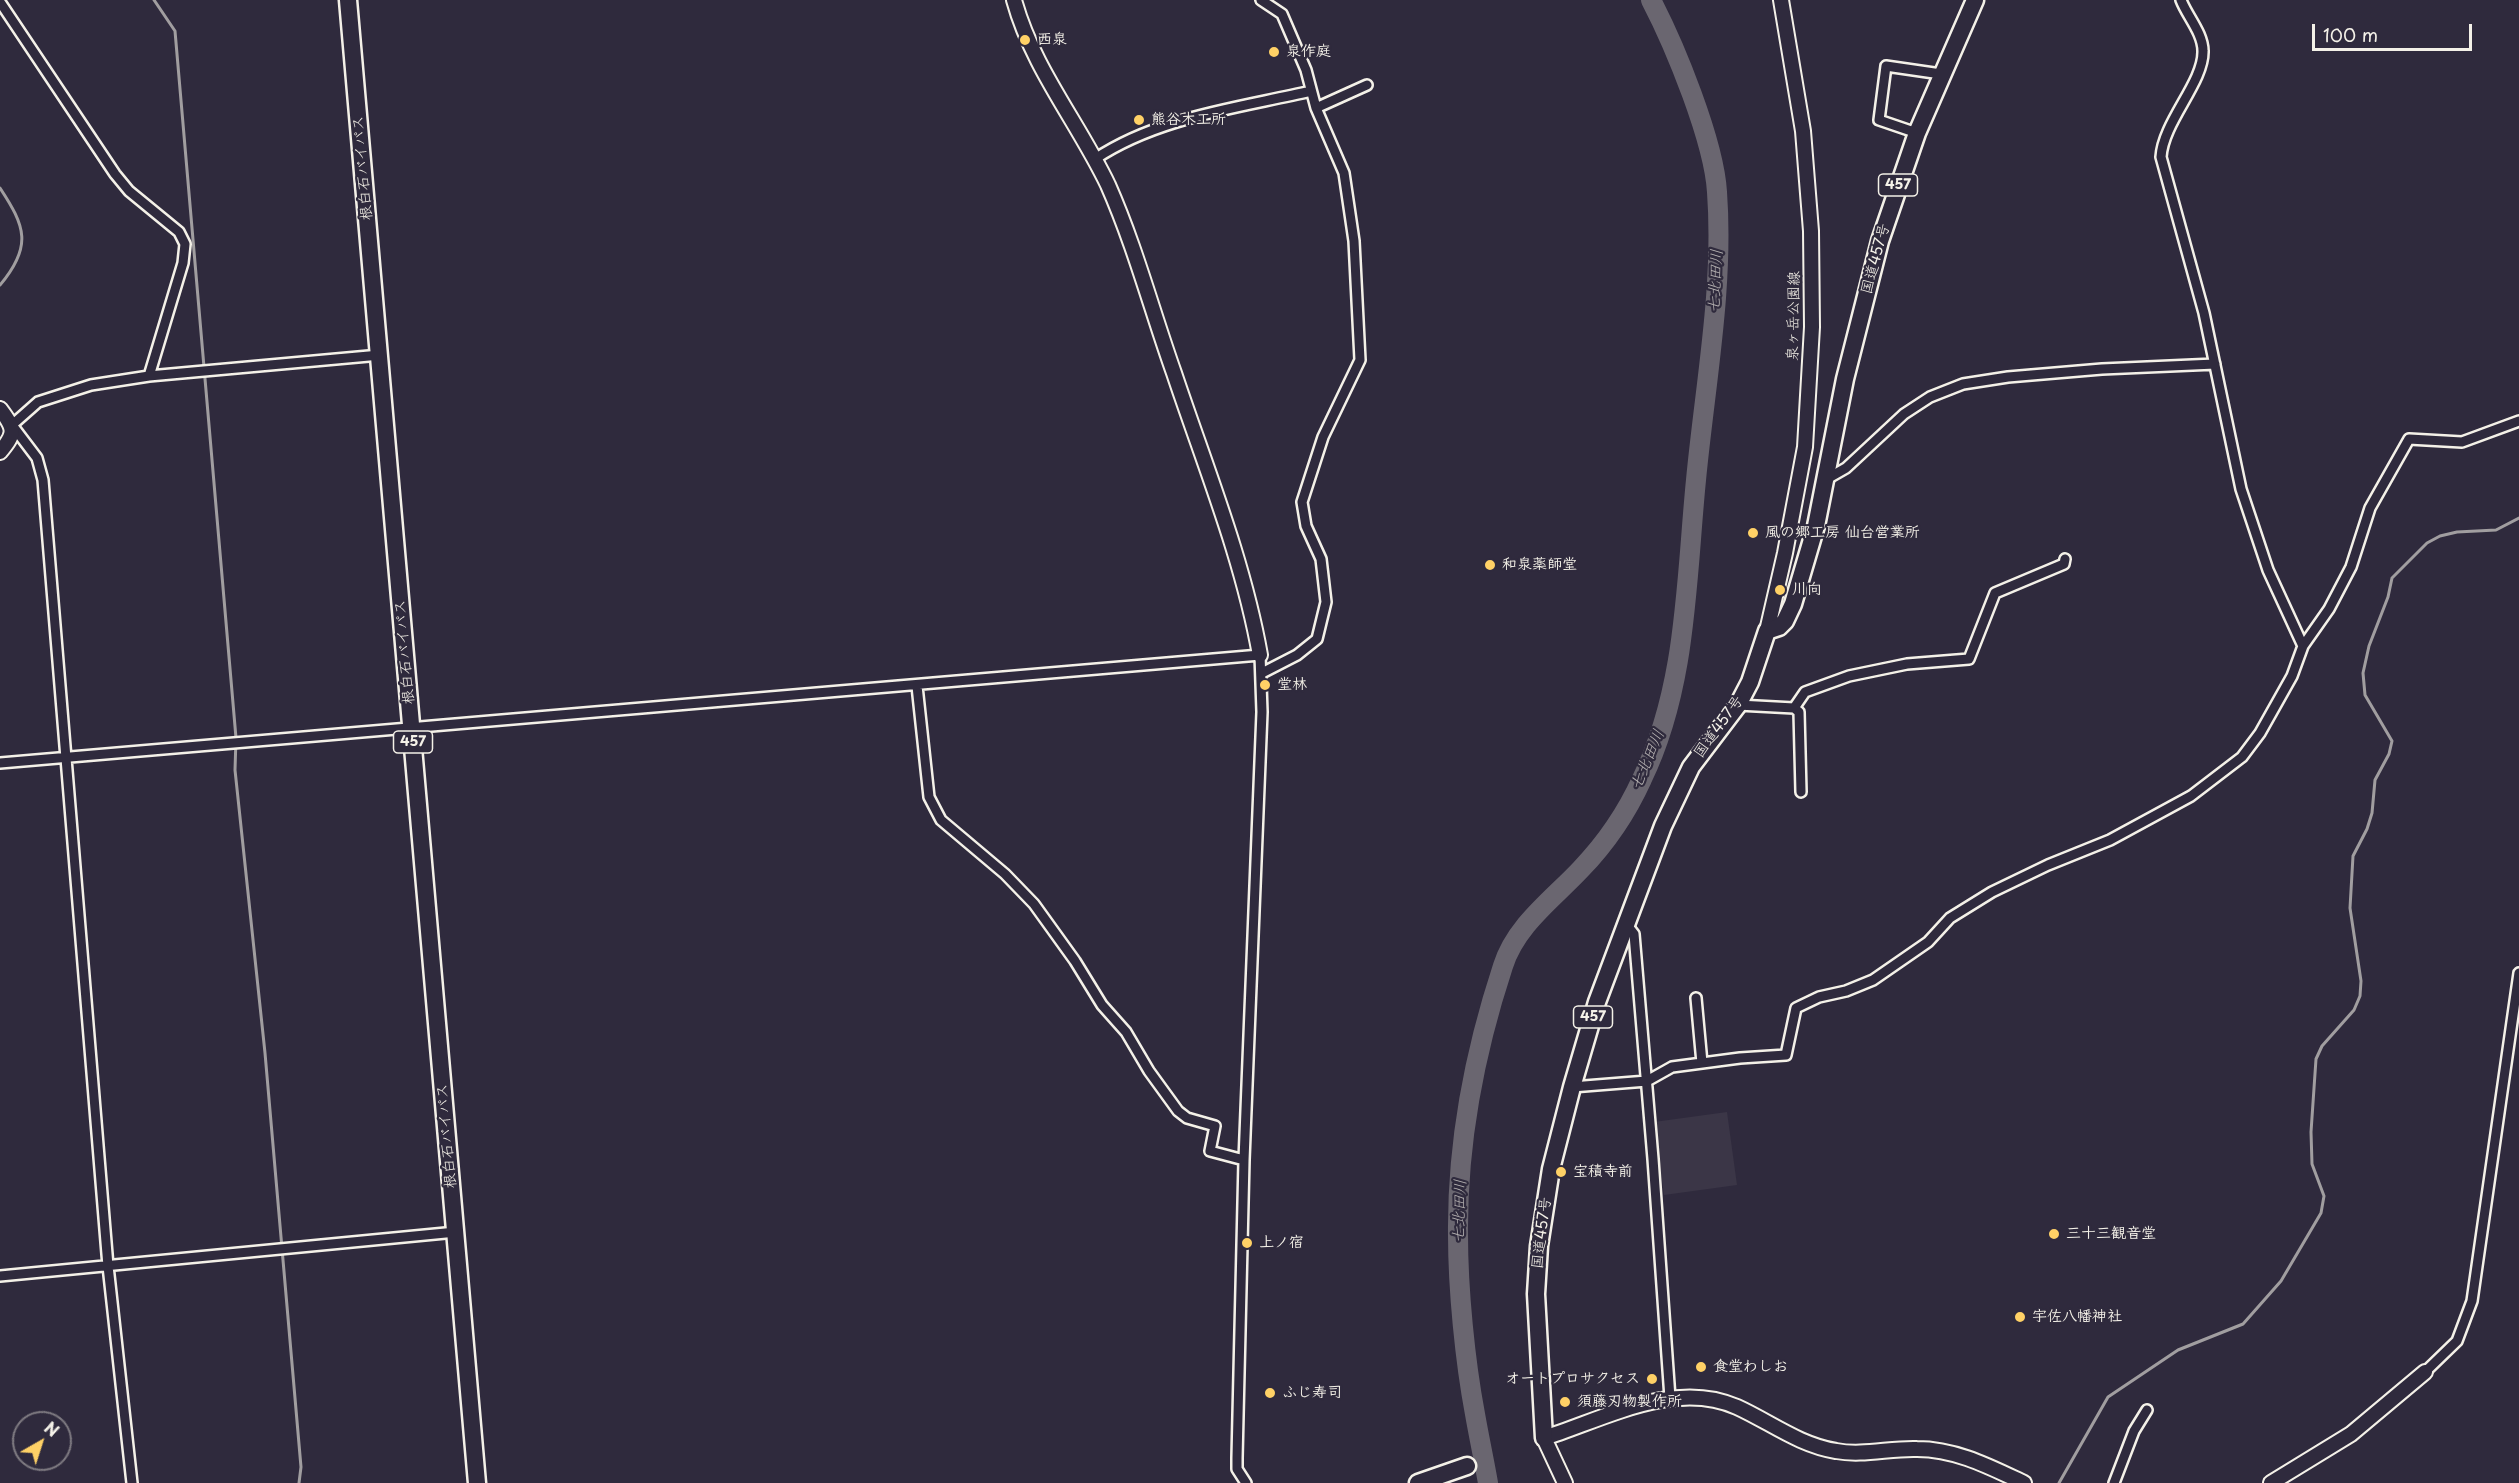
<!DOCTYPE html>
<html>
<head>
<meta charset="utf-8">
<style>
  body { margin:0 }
  #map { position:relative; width:2519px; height:1483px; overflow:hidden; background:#2f2a3d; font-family:"Playpen Sans",sans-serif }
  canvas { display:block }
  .north { position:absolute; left:12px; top:1411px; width:60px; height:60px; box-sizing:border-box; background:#2f2a3d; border:2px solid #7e7a81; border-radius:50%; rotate:39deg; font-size:16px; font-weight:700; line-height:24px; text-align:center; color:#f4f1e8 }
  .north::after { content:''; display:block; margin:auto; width:21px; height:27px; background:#ffd166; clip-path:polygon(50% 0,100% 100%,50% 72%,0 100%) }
  .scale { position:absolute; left:2312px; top:24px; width:160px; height:27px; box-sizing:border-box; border:3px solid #f4f1e8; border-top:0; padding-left:8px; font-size:18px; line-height:21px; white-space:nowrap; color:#f4f1e8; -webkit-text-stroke:4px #2f2a3d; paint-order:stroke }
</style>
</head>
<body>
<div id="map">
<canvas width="2519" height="1483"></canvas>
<div class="north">N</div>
<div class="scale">100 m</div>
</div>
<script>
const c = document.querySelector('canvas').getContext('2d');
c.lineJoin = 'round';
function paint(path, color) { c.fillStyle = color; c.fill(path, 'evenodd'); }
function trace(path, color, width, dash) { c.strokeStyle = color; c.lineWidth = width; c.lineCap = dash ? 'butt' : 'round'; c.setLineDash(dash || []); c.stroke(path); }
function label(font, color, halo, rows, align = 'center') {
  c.font = font + ' "Playpen Sans","Klee One",sans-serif'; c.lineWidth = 4.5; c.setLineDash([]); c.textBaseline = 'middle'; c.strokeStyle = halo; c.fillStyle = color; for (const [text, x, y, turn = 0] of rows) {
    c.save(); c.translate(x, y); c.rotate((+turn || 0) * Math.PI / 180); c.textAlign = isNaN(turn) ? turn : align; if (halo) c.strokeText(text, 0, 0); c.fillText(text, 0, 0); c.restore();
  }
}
const built = new Path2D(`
  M1727,1112L1737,1185L1664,1195L1654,1122Z`);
const stream = new Path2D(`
  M154,0L175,31L236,738L235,770L265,1053L301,1467L299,1483
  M0,188C25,226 33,246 0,285
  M2059,1483L2108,1397L2178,1350L2243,1324L2281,1281L2321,1213L2324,1196L2312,1164L2311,1132L2316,1059L2322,1046L2354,1010L2360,996L2361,981L2350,908L2353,856L2367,829L2372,813L2375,780L2389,754L2392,741L2365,695L2363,673L2369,646L2388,597L2392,578L2427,543L2440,536L2457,532L2496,530L2519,518`);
const river = new Path2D(`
  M1488,1483C1484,1460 1479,1437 1475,1414C1465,1361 1458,1289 1458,1235C1457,1144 1475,1051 1503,966C1516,925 1553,899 1581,869C1606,843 1627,812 1642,779C1687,686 1686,581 1696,480C1705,385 1724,288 1717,192C1714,141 1675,46 1651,0`);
const street = new Path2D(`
  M1261,0L1282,14L1306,70L1316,108L1344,173L1354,241L1360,360L1323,437L1302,502L1306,526L1321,559L1326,602L1317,639L1297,655L1262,673
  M2181,0C2187,16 2203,33 2203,51C2204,82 2163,122 2161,157L2204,313L2241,489L2268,570L2303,646
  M0,2L115,174L129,191L179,232L185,244L183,263L149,376
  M1316,108L1367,85
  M1917,133L1879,120L1886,66L1941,74
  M1095,159C1158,117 1238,108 1311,91
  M1825,480L1846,468L1904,414L1930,397L1963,384L2008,377L2102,369L2215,364
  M917,686L929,797L941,820L1005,874L1034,904L1075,961L1102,1005L1126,1032L1149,1071L1178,1111L1187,1118L1215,1126L1210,1151L1244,1160
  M1738,705L1794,708L1799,712L1801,792
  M1794,708L1805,692L1849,676L1907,664L1969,659L1995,593L2064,564L2065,559
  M0,763L1260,655L1262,712L1244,1160L1237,1458V1469L1246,1483
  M1627,925L1634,934L1653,1159L1670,1398
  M1696,998L1702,1063
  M1572,1087L1647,1081L1672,1067L1740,1058L1786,1055L1796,1008L1819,997L1846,991L1873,980L1928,942L1950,918L1992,892L2048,865L2110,840L2191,796L2242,757L2260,733L2292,676L2303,646L2329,609L2351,567L2370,508L2409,439L2462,442L2519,421
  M0,1276L456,1232
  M2425,1372L2457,1341L2472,1301L2519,973
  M132,1483L108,1266L43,480L37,458L12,425L38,402L91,385L149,376L380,355
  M2114,1483L2134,1431L2147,1410`);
const secondary = new Path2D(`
  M1014,0C1033,69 1078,122 1108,185C1135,246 1152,311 1174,373C1205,466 1243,559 1260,655
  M0,409C15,429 16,433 0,452
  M1767,631L1785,553L1805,447L1812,327L1811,231L1803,131L1781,0
  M1565,1483L1544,1438C1604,1419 1675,1379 1737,1407C1770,1422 1799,1445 1836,1451C1863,1456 1890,1448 1917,1449C1956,1449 1990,1467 2024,1483
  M2271,1483L2351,1434L2425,1372`);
const highway = new Path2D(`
  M348,0L477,1483
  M1544,1438L1536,1294L1539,1246L1551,1169L1572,1087L1597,1002L1663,826L1691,767L1738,705L1750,682L1767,631L1779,627L1785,621L1793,604L1816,526L1845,379L1880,241L1917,133L1975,0
  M1418,1483L1467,1466`);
const markers = [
  [1025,40,6,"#ffd166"],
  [1274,52,6,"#ffd166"],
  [1139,120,6,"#ffd166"],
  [1753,533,6,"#ffd166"],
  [1490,565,6,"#ffd166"],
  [1780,590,6,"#ffd166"],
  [1265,685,6,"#ffd166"],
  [1561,1172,6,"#ffd166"],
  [2054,1234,6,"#ffd166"],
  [1247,1243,6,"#ffd166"],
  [2020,1317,6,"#ffd166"],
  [1701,1367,6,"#ffd166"],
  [1652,1379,6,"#ffd166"],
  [1270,1393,6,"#ffd166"],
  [1565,1402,6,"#ffd166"]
];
const shields = [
  [1898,185,39],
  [413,742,39],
  [1593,1017,39]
];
const shieldNames = [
  ["457",1898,185],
  ["457",413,742],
  ["457",1593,1017]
];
const poiNames = [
  ["西泉",1037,40],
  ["泉作庭",1286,52],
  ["熊谷木工所",1151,120],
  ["風の郷工房 仙台営業所",1765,533],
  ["和泉薬師堂",1502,565],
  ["川向",1792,590],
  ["堂林",1277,685],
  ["宝積寺前",1573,1172],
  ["三十三観音堂",2066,1234],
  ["上ノ宿",1259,1243],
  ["宇佐八幡神社",2032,1317],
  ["食堂わしお",1713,1367],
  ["オートプロサクセス",1640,1379,"right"],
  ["ふじ寿司",1282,1393],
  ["須藤刃物製作所",1577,1402]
];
const streetNames = [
  ["根白石バイパス",363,168,-95],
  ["国道457号",1876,259,-75],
  ["泉ヶ岳公園線",1794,316,-89],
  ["根白石バイパス",405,652,-95],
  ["国道457号",1719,727,-54],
  ["根白石バイパス",447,1136,-95],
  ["国道457号",1542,1233,-83]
];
const waterNames = [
  ["七北田川",1716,281,-87],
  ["七北田川",1648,760,-67],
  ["七北田川",1460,1211,-88]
];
paint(built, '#3b3647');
trace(stream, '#a19ea0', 3);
trace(river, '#6a6670', 20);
trace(street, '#f4f1e8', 14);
trace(secondary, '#f4f1e8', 18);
trace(highway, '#f4f1e8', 21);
trace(street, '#2f2a3d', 9);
trace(secondary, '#2f2a3d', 14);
trace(highway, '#2f2a3d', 16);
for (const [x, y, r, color] of markers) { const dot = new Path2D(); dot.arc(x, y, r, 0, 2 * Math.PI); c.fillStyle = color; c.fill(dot); trace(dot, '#2f2a3d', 2); }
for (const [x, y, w] of shields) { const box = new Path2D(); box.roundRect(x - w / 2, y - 11, w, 22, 4.5); c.fillStyle = '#2f2a3d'; c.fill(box); trace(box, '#f4f1e8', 1.5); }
label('bold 14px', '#f4f1e8', null, shieldNames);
label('bold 15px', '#f4f1e8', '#2f2a3d', poiNames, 'left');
label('15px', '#f4f1e8', '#2f2a3d', streetNames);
label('italic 16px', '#b6b2b2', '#2f2a3d', waterNames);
</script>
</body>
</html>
